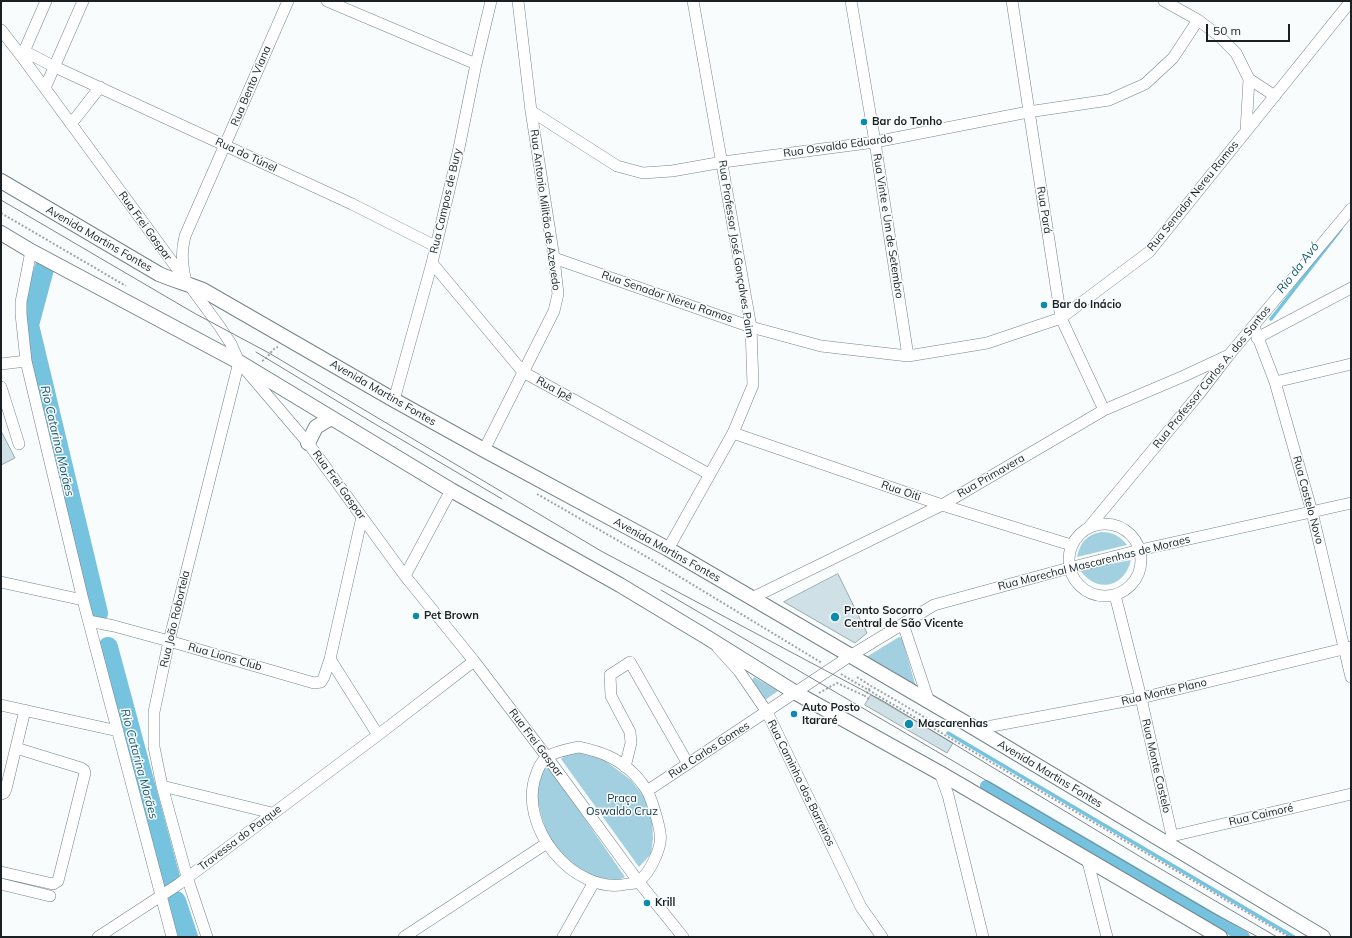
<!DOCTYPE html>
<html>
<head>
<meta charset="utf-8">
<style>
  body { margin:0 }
  #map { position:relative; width:1352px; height:938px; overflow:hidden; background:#f9fcfd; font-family:Mulish,sans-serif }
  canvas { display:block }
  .frame { position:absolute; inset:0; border:2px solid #1a2023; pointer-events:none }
  .scale { position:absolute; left:1206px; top:24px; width:84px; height:18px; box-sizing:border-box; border:2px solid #1a2023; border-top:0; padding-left:5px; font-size:12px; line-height:14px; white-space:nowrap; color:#1a2023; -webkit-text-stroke:3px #f9fcfd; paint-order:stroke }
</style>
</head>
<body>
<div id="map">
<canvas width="1352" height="938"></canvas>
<div class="frame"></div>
<div class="scale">50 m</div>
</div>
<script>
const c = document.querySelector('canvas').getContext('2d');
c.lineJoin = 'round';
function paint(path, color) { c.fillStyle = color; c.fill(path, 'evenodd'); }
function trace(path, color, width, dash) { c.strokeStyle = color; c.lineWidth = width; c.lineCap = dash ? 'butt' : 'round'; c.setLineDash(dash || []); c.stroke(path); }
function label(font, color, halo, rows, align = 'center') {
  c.font = font + ' Mulish,sans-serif'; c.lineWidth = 3; c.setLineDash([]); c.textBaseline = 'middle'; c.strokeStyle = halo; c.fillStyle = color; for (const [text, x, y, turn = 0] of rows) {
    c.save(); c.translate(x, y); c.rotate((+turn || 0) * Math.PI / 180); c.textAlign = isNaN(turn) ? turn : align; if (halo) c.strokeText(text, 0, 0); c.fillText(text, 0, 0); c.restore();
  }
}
const green = new Path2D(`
  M1101,532C1113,532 1120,536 1127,545L1077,557C1080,542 1087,535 1101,532Z
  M1131,560C1124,589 1096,593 1080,570Z
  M899,637L902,638L916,687L863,659Z
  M754,677L778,691L765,700L752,680Z
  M580,753L599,756L631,780L645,798L652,820L653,839L651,854L639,867L561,759L565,754Z
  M547,764L625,877C622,878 619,880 616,880C593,883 563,859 551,840C546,833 537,803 537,793C537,786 540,777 541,769Z`);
const stream = new Path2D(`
  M1271,319L1341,229
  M948,733L1294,937`);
const canal = new Path2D(`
  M986,786L1244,937`);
const river = new Path2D(`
  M44,269L29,325L98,613
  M108,647L171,881
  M176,901L188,937`);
const building = new Path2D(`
  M1,431L15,458L1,465Z
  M838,574L867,633L855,643L784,602Z
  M871,695L953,743L947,753L865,705Z`);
const path = new Path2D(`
  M1,213L126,286
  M262,361C269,358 270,350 278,347
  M537,494L652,560L822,663
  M841,674L1289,937
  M857,677L871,686
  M819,693L837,683L865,696
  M869,699L865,696L871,686L933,722`);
const minor = new Path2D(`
  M327,1L476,64
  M851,1L875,142L908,356
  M1012,1L1061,318L1104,410
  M1164,1L1198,20L1218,35L1236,53L1249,79L1246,131
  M1,30L22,57L220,327L231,344L239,362L308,443L405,576L474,661L547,757L638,881L683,937
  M24,51L55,67L352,204L435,246
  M22,56L46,1
  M1249,79L1275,96
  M45,88L83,1
  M531,111L617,166L643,173L672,171L723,162L875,142L1028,112L1109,100L1145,84L1173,58L1198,20
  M71,124L100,87
  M31,251L21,302V314L26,361L83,600L172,937
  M554,258L751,327L821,346L908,356L987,343L1061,318L1149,252L1351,1
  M432,263L523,372L709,474
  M185,278C182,262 181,252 185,236L288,1
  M1254,327L1275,382L1312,512L1351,677
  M1257,338L1351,288
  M1,364L26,361
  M1275,382L1351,364
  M1,387L19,444
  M394,400L432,263L459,148L476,64L491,1
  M733,433L942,505L1071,545
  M484,450L554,311L558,294L554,258L531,111L518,1
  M1069 560a36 36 0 1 1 72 0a36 36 0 1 1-72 0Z
  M1089,527L1199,394L1229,355L1351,209
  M668,549L733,433L753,385L751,327L693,1
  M405,576L451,490
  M1,582L83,600
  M1115,595L1141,698L1172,836L1168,844
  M752,598L942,505L1104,410L1184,376L1229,355
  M89,621L114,626L169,641L314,683L321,682L324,677L330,659L362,517
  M903,624L929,702
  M718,648L739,671L767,712L861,907L882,937
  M330,659L378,735
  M1,705L118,731
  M976,729L1141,698L1351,647
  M579,747C602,752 618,758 635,775C639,779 643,785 646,789C651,796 659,824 660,833C663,846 650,873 639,881C636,883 630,884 627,884C573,896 517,825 536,775C538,768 541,762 547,757C556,751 569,749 579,747Z
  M625,767L631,743L630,732L611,696L610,675L630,662L688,764
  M940,773L948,795L983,937
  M162,786L272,813
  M647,791L850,656L934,605L1069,568L1140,550L1351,503
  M1,794L4,793L6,789L25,710
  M1172,836L1351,794
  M1087,858L1107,937
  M1,872L53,884L58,881L85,773L84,770L81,768L16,748
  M1,884L50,896
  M98,937L179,884L378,735L474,661
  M207,937L187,877L162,786L154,747V712L169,641L239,362
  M404,937L547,843
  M563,937L594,882`);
const major = new Path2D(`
  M1,181L159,274C173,280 188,284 203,290L394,400L484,450L668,549L752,598L976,729L1323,937
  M1,233L31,251L239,362L451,490L620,585L708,638L796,693L940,773L1220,937
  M308,443L316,427L331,418`);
const tram = new Path2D(`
  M1,200L194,313L269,353L601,551L883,701L1149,862L1277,937
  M256,352L370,421L502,499
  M661,590L1211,912L1258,937`);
const markers = [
  [864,122,4,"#0c8cad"],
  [1044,305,4,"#0c8cad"],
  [416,616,4,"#0c8cad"],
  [835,617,5,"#0c8cad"],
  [794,714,4,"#0c8cad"],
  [909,724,5,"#0c8cad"],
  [647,903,4,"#0c8cad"]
];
const streetNames = [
  ["Rua Bento Viana",251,86,-67],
  ["Rua Osvaldo Eduardo",838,146,-8],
  ["Rua do Túnel",246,155,25],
  ["Rua Senador Nereu Ramos",1193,196,-51],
  ["Rua Campos de Bury",446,201,-77],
  ["Rua Antonio Militão de Azevedo",545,210,82],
  ["Rua Pará",1044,210,81],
  ["Rua Frei Gaspar",145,226,54],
  ["Rua Vinte e Um de Setembro",888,226,81],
  ["Avenida Martins Fontes",99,239,30],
  ["Rua Professor José Gonçalves Paim",736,249,81],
  ["Rua Senador Nereu Ramos",667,297,19],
  ["Rua Professor Carlos A. dos Santos",1212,377,-51],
  ["Rua Ipê",554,389,29],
  ["Avenida Martins Fontes",383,393,30],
  ["Rua Primavera",991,476,-30],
  ["Rua Frei Gaspar",339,485,54],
  ["Rua Oiti",901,491,19],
  ["Rua Castelo Novo",1308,500,75],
  ["Avenida Martins Fontes",667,550,29],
  ["Rua Marechal Mascarenhas de Moraes",1094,563,-14],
  ["Rua João Robortela",175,619,-77],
  ["Rua Lions Club",225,657,16],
  ["Rua Monte Plano",1164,692,-13],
  ["Rua Frei Gaspar",536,743,53],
  ["Rua Carlos Gomes",709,750,-33],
  ["Rua Monte Castelo",1156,766,77],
  ["Avenida Martins Fontes",1050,774,31],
  ["Rua Caminho dos Barreiros",801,783,64],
  ["Rua Caimoré",1261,815,-13],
  ["Travessa do Parque",240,838,-37]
];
const poiNames = [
  ["Bar do Tonho",872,122],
  ["Bar do Inácio",1052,305],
  ["Pronto Socorro",844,611],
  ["Central de São Vicente",844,624],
  ["Pet Brown",424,616],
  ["Auto Posto",802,708],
  ["Itararé",802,721],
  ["Mascarenhas",918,724],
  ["Krill",655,903]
];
const parkNames = [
  ["Praça",622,799],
  ["Oswaldo Cruz",622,812]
];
const waterNames = [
  ["Rio da Avó",1298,268,-52],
  ["Rio Catarina Morães",57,441,77],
  ["Rio Catarina Morães",139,764,75]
];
paint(green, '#a2d0e0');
trace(stream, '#75c3df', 3.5);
trace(canal, '#75c3df', 12);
trace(river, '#75c3df', 20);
paint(building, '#cfe0e7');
trace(building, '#99a9b0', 1);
trace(minor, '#75848a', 12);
trace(major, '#75848a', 16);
trace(path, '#a0a4a6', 2, [2, 2]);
trace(minor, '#fff', 11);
trace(major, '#fff', 14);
trace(tram, '#818587', 1);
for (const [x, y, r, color] of markers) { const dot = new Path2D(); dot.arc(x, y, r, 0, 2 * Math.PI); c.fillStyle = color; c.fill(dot); trace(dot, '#f9fcfd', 1.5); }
label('11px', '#1a2023', '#f9fcfd', streetNames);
label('bold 11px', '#1a2023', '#f9fcfd', poiNames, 'left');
label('11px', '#103541', '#f9fcfd', parkNames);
label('italic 12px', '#155669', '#f9fcfd', waterNames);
</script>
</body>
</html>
